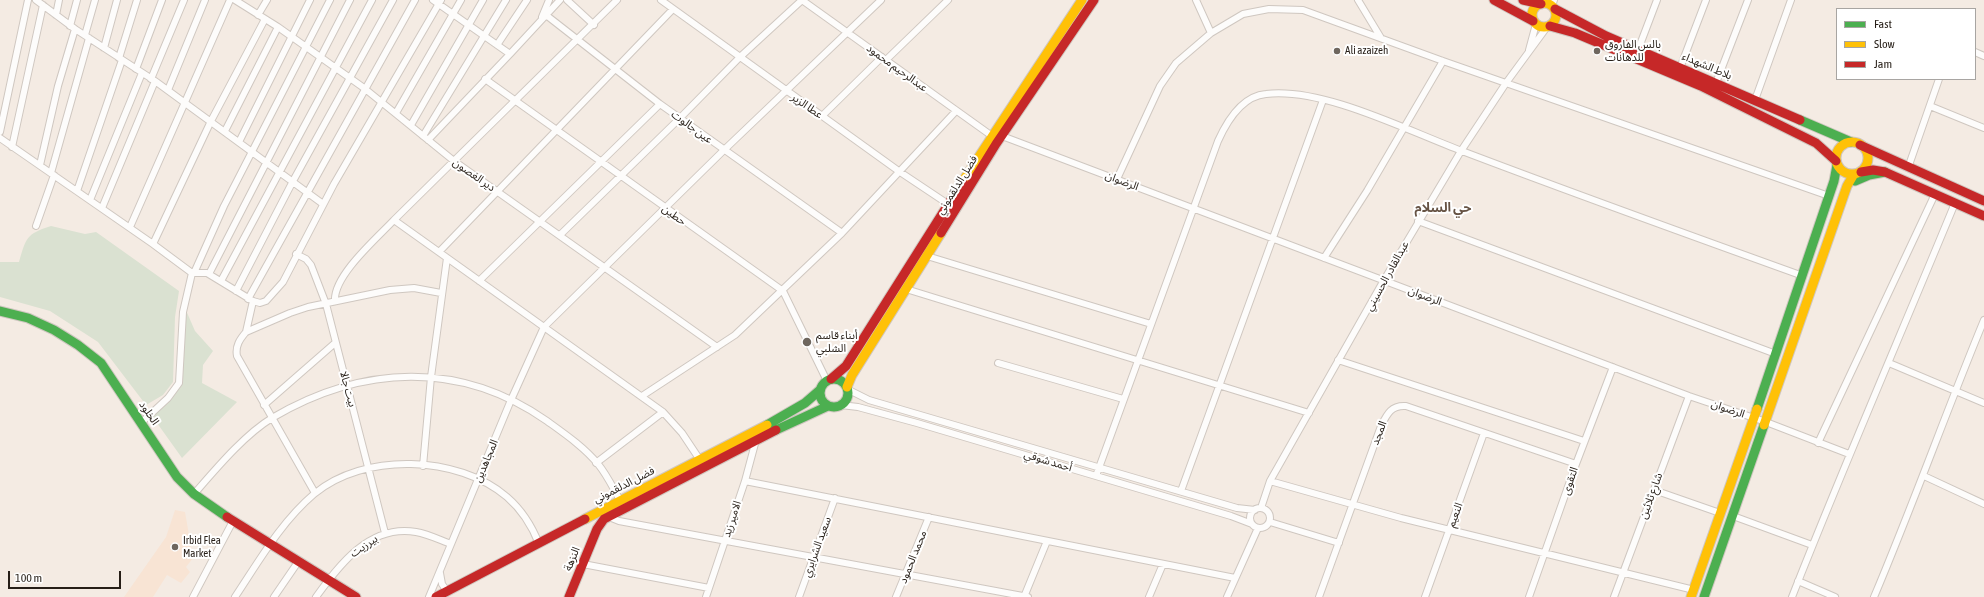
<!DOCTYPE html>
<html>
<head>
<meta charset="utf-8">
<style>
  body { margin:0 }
  #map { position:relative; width:1984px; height:597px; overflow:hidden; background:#f4ebe3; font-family:"Asap Condensed",sans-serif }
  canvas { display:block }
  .legend { position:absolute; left:1836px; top:8px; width:140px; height:72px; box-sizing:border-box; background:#fff; border:1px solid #a8a5a2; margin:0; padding:5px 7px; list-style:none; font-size:12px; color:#261e17 }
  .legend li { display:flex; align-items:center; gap:8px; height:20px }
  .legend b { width:20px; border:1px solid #a8a5a2 }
  .scale { position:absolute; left:8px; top:571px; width:113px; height:18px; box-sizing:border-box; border:2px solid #261e17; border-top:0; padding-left:5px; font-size:12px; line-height:14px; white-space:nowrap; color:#261e17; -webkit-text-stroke:3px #fff; paint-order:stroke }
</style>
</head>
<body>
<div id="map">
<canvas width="1984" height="597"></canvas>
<ul class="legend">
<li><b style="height:5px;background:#4caf50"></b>Fast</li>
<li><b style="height:5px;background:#ffc107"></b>Slow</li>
<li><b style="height:5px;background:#c62828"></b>Jam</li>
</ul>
<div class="scale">100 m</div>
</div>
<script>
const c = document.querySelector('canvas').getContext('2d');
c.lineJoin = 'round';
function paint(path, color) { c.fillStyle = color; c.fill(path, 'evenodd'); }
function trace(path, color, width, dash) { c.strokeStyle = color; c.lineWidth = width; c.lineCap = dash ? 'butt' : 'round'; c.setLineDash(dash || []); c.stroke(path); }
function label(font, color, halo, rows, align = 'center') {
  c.font = font + ' "Asap Condensed","Noto Sans Arabic",sans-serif'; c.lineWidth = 4; c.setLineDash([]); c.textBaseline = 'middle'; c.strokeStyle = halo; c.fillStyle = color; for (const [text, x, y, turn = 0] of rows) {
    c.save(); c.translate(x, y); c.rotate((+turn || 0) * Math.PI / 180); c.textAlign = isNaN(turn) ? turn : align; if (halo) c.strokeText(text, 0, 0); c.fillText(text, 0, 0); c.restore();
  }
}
const built = new Path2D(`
  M175,510L185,512L193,558L186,567L190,572L181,583L167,575L153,597H124L166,537Z`);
const green = new Path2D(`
  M51,226L85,234L96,232L179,291L175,317L173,382L163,395L146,405L98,342L50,311L0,297V262H19C26,238 26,234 51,226Z
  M185,308L195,331L213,351L203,365L202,383L237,402L182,458L152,416L179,383Z`);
const street = new Path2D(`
  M36,0L75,29L155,81L323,204
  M235,0L278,27L364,88L454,161L717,347
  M433,0L510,54L560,0
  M567,0L594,25
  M661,0L900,172L951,206
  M1196,0L1211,33
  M1358,0L1381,38
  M1552,6L1554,0
  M56,15L59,0
  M258,15L267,0
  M546,15L660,104L842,233
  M542,17L549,0
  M70,26L77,0
  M85,35L95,0
  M497,45L527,0
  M104,48L117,0
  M1529,50L1536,24
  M1638,50L1657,0
  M1975,52L1984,56
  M119,58L137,0
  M886,60L948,0
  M1680,68L1706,0
  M136,69L162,0
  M151,79L184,0
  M485,79L783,291L827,381
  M1716,83L1748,0
  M168,90L205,0
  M1755,100L1791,0
  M1930,106L1984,128
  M396,113L461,0
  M822,116L882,57
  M411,125L483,0
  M225,131L278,27
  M0,132L28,0
  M423,136L506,0
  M1002,136L1689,396L1766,422L1849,454
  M0,138L153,244L192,273H207L253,301L260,303L266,301L283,282L334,184L441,0
  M428,140L510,54
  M239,142L310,0
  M12,147L43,5
  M40,165L58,86L75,29
  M1908,168L1939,79
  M51,173L89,38
  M1117,179L1160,86L1176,63L1211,33L1243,14L1269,9L1303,10L1443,61L1829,196
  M77,191L122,60
  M90,200L142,73
  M102,208L155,81
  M394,220L617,0
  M1418,221L1776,354
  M36,226L54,175
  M130,227L230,0
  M560,235L680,118L740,57L802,0L992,136
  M153,244L211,121L265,19
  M439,252L673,9
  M296,254L306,259L311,265L326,304L385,533
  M927,256L1151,324
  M1324,258L1367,191L1443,61
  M194,273L224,206L330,0
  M209,274L350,0
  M221,281L372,0
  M479,281L660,104
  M906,289L1309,413
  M236,291L293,181L393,0
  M248,299L415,0
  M335,301C333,276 377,238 394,220L663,412L682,433L700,460
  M246,332L253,301
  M1338,360L1584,441
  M998,363L1123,399
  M1889,363L1984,403
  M847,389L869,400L1237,508L1255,510
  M642,396L735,335L842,233L956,111
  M264,405L335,343
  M841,405L858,407L917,423L1231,516L1252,524
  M142,422L168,398L179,383L183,312L192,273
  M1818,443L1935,194
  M596,463L663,412
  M423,466L431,377L447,258
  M1096,476L1218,141C1227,121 1242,96 1266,94C1323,87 1408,131 1462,151C1575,194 1689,235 1803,276
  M1924,476L1984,504
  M745,481L1235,578
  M1270,481L1401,518L1694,590
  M1654,490L1720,513
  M1181,491L1323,100
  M315,493L237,356C235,346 240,339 246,332L290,313L308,307L390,290L414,288L441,293
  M194,494C215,470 244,435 272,418C362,365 460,360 547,421C565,434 584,447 598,464C607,475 613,488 620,500
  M1261,508L1270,481L1384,280L1461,151L1506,83L1547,27
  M1250 518a10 10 0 1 1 20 0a10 10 0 1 1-20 0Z
  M1733,516L1812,545
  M609,517L619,521L1028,597
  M1270,522L1339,543
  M583,564L709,588
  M440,573L442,584L447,591
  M1798,581L1835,597
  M193,597L233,521
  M235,597C259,561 281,522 314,494C364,452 458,455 507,497C522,510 532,526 539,544
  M274,597L298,562
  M316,597C340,564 370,524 416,532C428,534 440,540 451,544
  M429,597L511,400L544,327L724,150L881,0
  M706,597L745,481L756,440
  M799,597L835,498
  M896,597L929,517
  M1024,597L1047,541
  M1149,597L1163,564
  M1227,597L1258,528
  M1319,597L1381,426C1387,414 1391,405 1406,406L1576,464
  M1425,597L1484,433
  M1529,597L1576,464L1613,367
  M1614,597L1689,396
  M1792,597C1844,465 1901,334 1955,203
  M1874,597C1913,505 1946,412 1984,320`);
const fast = new Path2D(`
  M1800,120L1851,142
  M1855,181L1869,175L1885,172
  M0,311L28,318L54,330L78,345L101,363L177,477L194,494L227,517
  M820 393a14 14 0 1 1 28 0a14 14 0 1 1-28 0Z
  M1757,409L1834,181L1837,165
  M767,425L805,403L820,390
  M776,430L828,406
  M1704,597L1764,425`);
const slow = new Path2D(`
  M1532 15a12 12 0 1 1 24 0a12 12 0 1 1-24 0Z
  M1836 158a16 16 0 1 1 32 0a16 16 0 1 1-32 0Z
  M963,181L1082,0
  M847,387L852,375L941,233
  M1764,425L1847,186L1854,174
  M585,519L767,425
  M1691,597L1757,409`);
const jam = new Path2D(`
  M1494,0L1533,21
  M1523,0L1541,4
  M1555,9L1606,36L1800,120
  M1550,26L1575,33L1701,86L1816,143L1836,161
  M1860,145L1984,201
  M1861,172L1873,170L1885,172L1984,216
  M941,233L996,144L1094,0
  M831,379L846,366L963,181
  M227,517L356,597
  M436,597L585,519
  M569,597L597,529L604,519L776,430`);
const markers = [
  [1337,51,4,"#6e665e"],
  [1597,51,4,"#6e665e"],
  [807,342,5,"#6e665e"],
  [175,547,4,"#6e665e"]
];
const poiNames = [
  ["بالس الفاروق",1605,45],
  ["للدهانات",1605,58],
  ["Ali azaizeh",1345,51],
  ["أبناء قاسم",816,336],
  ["الشلبي",816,349],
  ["Irbid Flea",183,541],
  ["Market",183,554]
];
const streetNames = [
  ["بلاط الشهداء",1707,66,23],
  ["عبدالرحيم محمود",897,68,36],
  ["عطا الزير",807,106,35],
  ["عين جالوت",692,127,36],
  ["دير الغصون",474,175,35],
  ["الرضوان",1122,181,21],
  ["فضل الدلقموني",957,185,-58],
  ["حطين",674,215,36],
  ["عبدالقادر الحسيني",1387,276,-61],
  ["الرضوان",1425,296,21],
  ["بيت جالا",348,389,75],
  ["الرضوان",1728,409,19],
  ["الخلود",149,413,56],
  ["المجد",1379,433,-69],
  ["المجاهدين",486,461,-67],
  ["أحمد شوقي",1048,461,17],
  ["التقوى",1570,481,-71],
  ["فضل الدلقموني",624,485,-27],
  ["شارع ثلاثين",1651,496,-70],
  ["النعيم",1455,515,-70],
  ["الامير زيد",732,519,-72],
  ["بيرزيت",364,546,-34],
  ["سعيد الشرايري",817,547,-70],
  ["محمد الحمود",913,557,-68],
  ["النزهة",572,559,-68]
];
const quarterNames = [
  ["حي السلام",1443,208]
];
paint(built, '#f8e4d4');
paint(green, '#dae1d1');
trace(street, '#cfc7c0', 8);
trace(fast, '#cfc7c0', 11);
trace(slow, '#cfc7c0', 11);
trace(jam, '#cfc7c0', 11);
trace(street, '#fdfcfb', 6);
trace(fast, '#4caf50', 9);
trace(slow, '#ffc107', 9);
trace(jam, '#c62828', 9);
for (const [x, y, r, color] of markers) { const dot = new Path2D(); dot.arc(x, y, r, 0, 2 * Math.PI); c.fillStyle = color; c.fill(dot); trace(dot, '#fff', 1.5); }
label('11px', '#261e17', '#fff', poiNames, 'left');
label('11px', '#261e17', '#fff', streetNames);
label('bold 13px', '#665344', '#fff', quarterNames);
</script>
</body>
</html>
